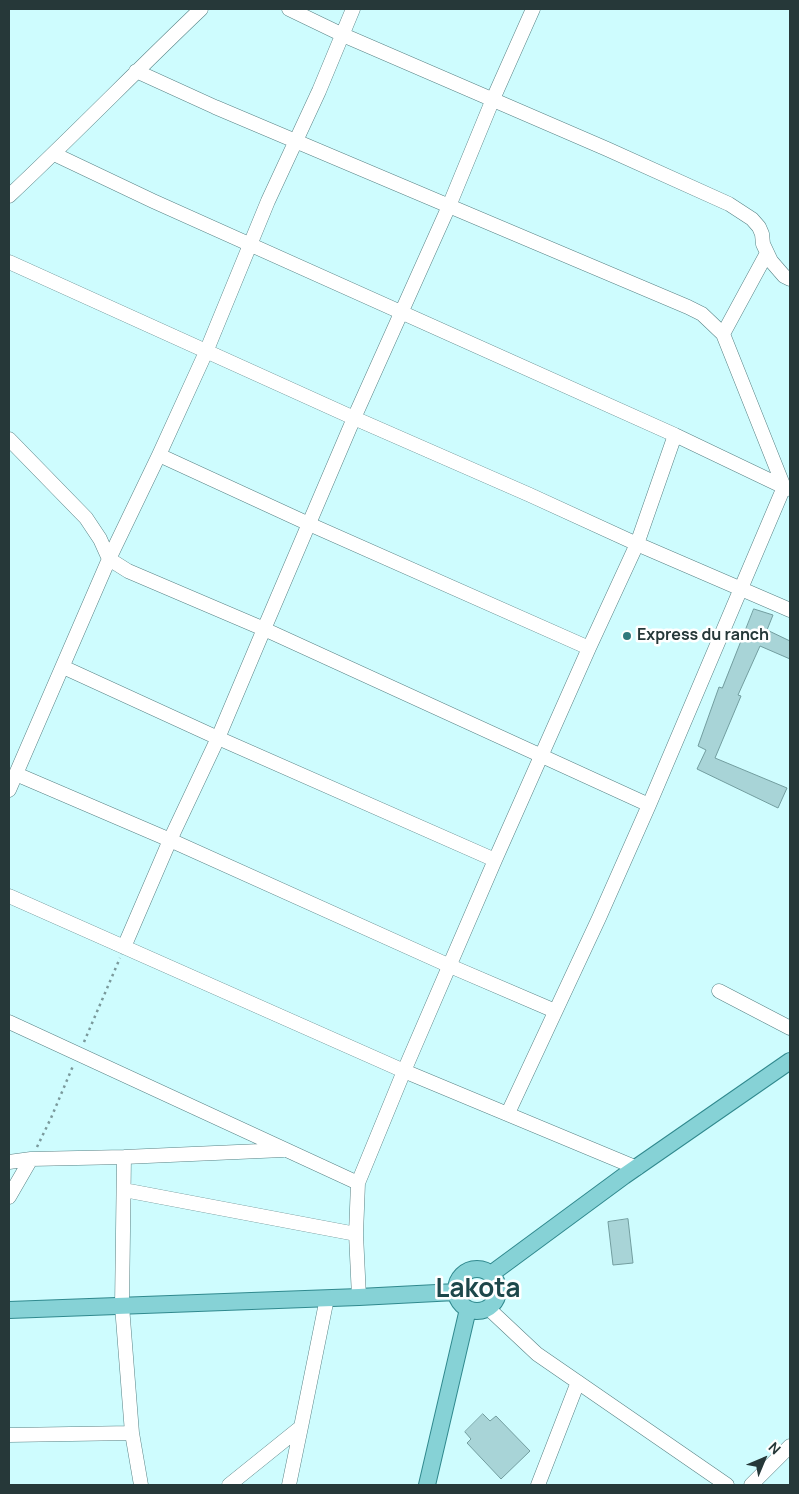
<!DOCTYPE html>
<html>
<head>
<meta charset="utf-8">
<style>
  body { margin:0 }
  #map { position:relative; width:799px; height:1494px; overflow:hidden; background:#cefcfe; font-family:Manrope,sans-serif }
  canvas { display:block }
  .frame { position:absolute; inset:0; border:10px solid #263839; pointer-events:none }
  .north { position:absolute; left:739px; top:1434px; width:50px; height:50px; -webkit-text-stroke:4px #fff; paint-order:stroke; rotate:45deg; font-size:14px; font-weight:700; line-height:20px; text-align:center; color:#263839 }
  .north::after { content:''; display:block; margin:auto; width:18px; height:22px; background:#263839; clip-path:polygon(50% 0,100% 100%,50% 72%,0 100%) }
</style>
</head>
<body>
<div id="map">
<canvas width="799" height="1494"></canvas>
<div class="frame"></div>
<div class="north">N</div>
</div>
<script>
const c = document.querySelector('canvas').getContext('2d');
c.lineJoin = 'round';
function paint(path, color) { c.fillStyle = color; c.fill(path, 'evenodd'); }
function trace(path, color, width, dash) { c.strokeStyle = color; c.lineWidth = width; c.lineCap = dash ? 'butt' : 'round'; c.setLineDash(dash || []); c.stroke(path); }
function label(font, color, halo, rows, align = 'center') {
  c.font = font + ' Manrope,sans-serif'; c.lineWidth = 5; c.setLineDash([]); c.textBaseline = 'middle'; c.strokeStyle = halo; c.fillStyle = color; for (const [text, x, y, turn = 0] of rows) {
    c.save(); c.translate(x, y); c.rotate((+turn || 0) * Math.PI / 180); c.textAlign = isNaN(turn) ? turn : align; if (halo) c.strokeText(text, 0, 0); c.fillText(text, 0, 0); c.restore();
  }
}
const building = new Path2D(`
  M754,609L773,615L767,630L790,641V659L760,646L738,695L741,696L715,758L787,788L778,808L697,769L706,750L698,746L719,687L722,688Z
  M628,1219L633,1263L613,1265L608,1222Z
  M483,1414L490,1421L496,1416L530,1451L501,1479L467,1443L471,1439L465,1432Z`);
const path = new Path2D(`
  M84,1042L120,958
  M37,1147L51,1118L73,1066`);
const minor = new Path2D(`
  M289,9L343,35L607,149L729,204L752,219L759,227L762,234L763,244L771,261L784,276L790,279
  M533,9L493,99L449,206L354,418L264,629L649,805
  M136,71L215,107L688,307L702,314L723,334L784,487L649,805L599,918L508,1113
  M54,154L153,201L675,435L788,489
  M9,196C74,135 136,71 201,9
  M9,262L354,418L530,495L637,544L790,610
  M723,334L767,253
  M9,439L86,518L100,539L109,559L128,571L264,629L218,738L170,840L124,947
  M159,455L309,524L589,648
  M63,667L218,738L495,860
  M16,774L170,840L450,966L555,1011
  M9,790L109,559L159,455L206,352L268,201L319,91L353,9
  M9,896L404,1071L637,1168
  M719,991L790,1028
  M9,1022L358,1183
  M124,1157L122,1306L132,1433L141,1485
  M9,1162L31,1159L124,1157L283,1150
  M124,1190L356,1234
  M9,1197L31,1159
  M359,1297L356,1234L358,1183L404,1071L495,860L589,648L637,544L675,435
  M488,1308L537,1354L727,1485
  M9,1435L132,1433
  M229,1485L301,1427L327,1298
  M289,1485L301,1427
  M538,1485L578,1382
  M751,1485L790,1446`);
const major = new Path2D(`
  M456 1290a21 21 0 1 1 42 0a21 21 0 1 1-42 0Z
  M491,1274L624,1176L790,1061
  M9,1310L359,1297L456,1292
  M427,1485L468,1309`);
const markers = [
  [627,636,5,"#30797d"]
];
const poiNames = [
  ["Express du ranch",637,636]
];
const townNames = [
  ["Lakota",478,1290]
];
paint(building, '#a8d4d7');
trace(building, '#729d9f', 1);
trace(minor, '#588285', 15);
trace(major, '#30898e', 18);
trace(path, '#7a999b', 2.5, [2.5, 4]);
trace(minor, '#fff', 14);
trace(major, '#86d2d6', 16);
for (const [x, y, r, color] of markers) { const dot = new Path2D(); dot.arc(x, y, r, 0, 2 * Math.PI); c.fillStyle = color; c.fill(dot); trace(dot, '#fff', 2); }
label('bold 16px', '#263839', '#fff', poiNames, 'left');
label('bold 26px', '#1d474a', '#fff', townNames);
</script>
</body>
</html>
